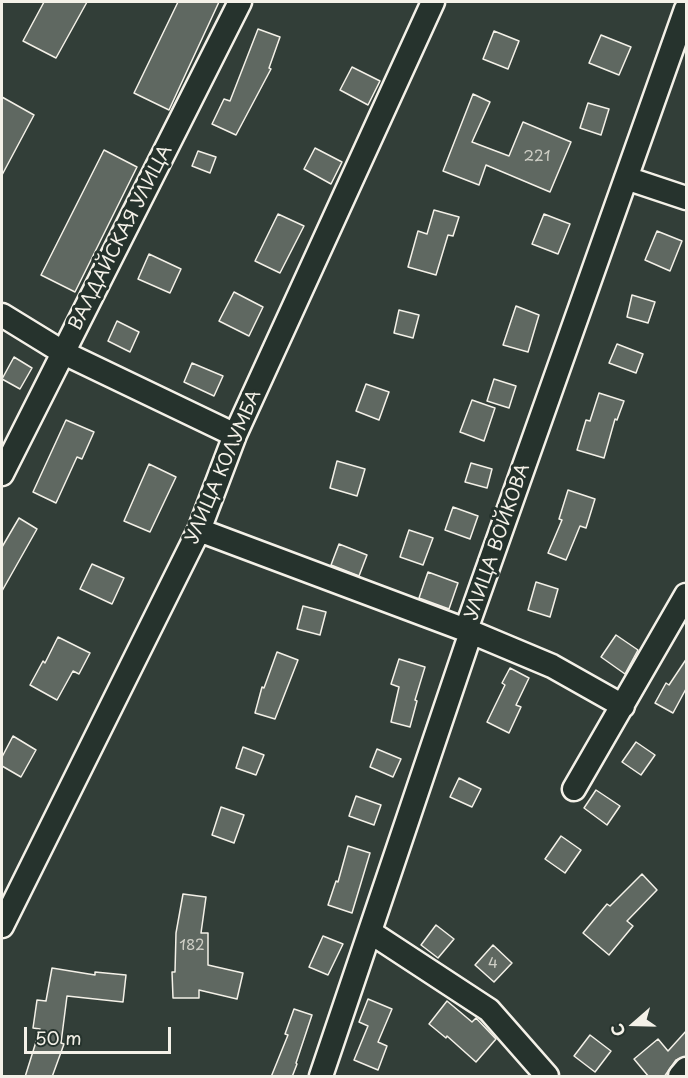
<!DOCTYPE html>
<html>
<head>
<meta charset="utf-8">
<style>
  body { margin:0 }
  #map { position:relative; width:688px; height:1078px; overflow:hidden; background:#323e38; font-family:"Playpen Sans",sans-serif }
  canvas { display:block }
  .frame { position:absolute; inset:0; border:3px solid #f4f1e8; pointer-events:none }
  .north { position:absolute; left:604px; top:994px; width:60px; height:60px; -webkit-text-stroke:4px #26332d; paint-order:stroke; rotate:250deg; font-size:16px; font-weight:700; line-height:24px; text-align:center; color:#f4f1e8 }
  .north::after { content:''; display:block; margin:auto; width:21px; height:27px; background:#f4f1e8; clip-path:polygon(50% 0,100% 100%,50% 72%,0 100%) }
  .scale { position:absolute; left:24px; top:1027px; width:147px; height:27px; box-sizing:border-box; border:3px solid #f4f1e8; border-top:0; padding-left:8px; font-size:18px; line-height:21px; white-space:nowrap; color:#f4f1e8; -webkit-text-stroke:4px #26332d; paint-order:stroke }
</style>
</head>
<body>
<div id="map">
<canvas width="688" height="1078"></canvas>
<div class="frame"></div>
<div class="north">С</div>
<div class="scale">50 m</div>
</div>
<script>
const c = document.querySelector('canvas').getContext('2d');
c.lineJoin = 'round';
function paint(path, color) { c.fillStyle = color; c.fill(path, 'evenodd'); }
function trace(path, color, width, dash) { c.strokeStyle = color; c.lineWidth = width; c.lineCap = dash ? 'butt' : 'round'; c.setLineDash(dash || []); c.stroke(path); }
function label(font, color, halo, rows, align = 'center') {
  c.font = font + ' "Playpen Sans",sans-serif'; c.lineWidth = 6; c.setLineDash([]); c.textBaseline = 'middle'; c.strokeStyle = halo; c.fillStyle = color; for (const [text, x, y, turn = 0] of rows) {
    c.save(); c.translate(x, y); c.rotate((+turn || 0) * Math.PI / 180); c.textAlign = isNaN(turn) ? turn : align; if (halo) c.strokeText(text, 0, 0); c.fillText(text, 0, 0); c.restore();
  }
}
const building = new Path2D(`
  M44,2H87L56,58L23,41Z
  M178,2H219L169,110L134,93Z
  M258,29L280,37L269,68L271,69L236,135L212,124L224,99L230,101Z
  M494,31L519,41L508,69L483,59Z
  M601,35L631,47L619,75L589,63Z
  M352,67L380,81L368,105L340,90Z
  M473,94L490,102L472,142L509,156L523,122L571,142L550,192L486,165L479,185L443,171Z
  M2,97L34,115L2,175Z
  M588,103L609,109L601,135L580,128Z
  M315,148L342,162L331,184L304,169Z
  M104,150L137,167L75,292L41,275Z
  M198,151L216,157L210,173L192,166Z
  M434,210L459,217L453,236L448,235L436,275L408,267L418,231L427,234Z
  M278,214L304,226L280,273L255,261Z
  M544,214L570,224L558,254L532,244Z
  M657,231L682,241L670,271L645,260Z
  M149,254L181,269L170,293L138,279Z
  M234,292L263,307L249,336L219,321Z
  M632,295L655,302L648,323L627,317Z
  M516,306L539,315L528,352L503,345Z
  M399,310L419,315L413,338L394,333Z
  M117,321L139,332L130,352L108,341Z
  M617,344L643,354L636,373L609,363Z
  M14,357L32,368L20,389L2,379Z
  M192,363L223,376L214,396L184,382Z
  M494,379L516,386L509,408L487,401Z
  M366,384L389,392L379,420L356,411Z
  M599,393L624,401L617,420L615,419L604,458L577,450L586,420L590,421Z
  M472,400L495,408L484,441L460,432Z
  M66,420L94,432L82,459L77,457L56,503L33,492Z
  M337,461L365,469L357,496L330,488Z
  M471,463L492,469L487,488L465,482Z
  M149,464L176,477L150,532L124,521Z
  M568,490L595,499L586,528L580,526L566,560L548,553L562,520L559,519Z
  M453,507L478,516L470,539L445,530Z
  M19,518L37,529L2,591V547Z
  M409,530L433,538L423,565L400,557Z
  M339,544L367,555L359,576L331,565Z
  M92,564L124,578L112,604L80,589Z
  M428,572L458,583L449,609L419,598Z
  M536,582L558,589L550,617L528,610Z
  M303,606L326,612L320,635L297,629Z
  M616,635L638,650L625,674L601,657Z
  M58,637L90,653L79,674L73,671L57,700L30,685L43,661L45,663Z
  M277,652L298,660L275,719L255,713L262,687L264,688Z
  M687,658V687L673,713L655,703L666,683L669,685Z
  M399,659L425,667L415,700L417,701L410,727L391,722L399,687L391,684Z
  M510,668L529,678L516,705L521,707L509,733L487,722L505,685L502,683Z
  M13,736L36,750L21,777L2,766V757Z
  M636,742L655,755L641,775L622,762Z
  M243,747L264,755L256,775L236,768Z
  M377,749L401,759L393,777L370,767Z
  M459,778L481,789L472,807L450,797Z
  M596,790L620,806L607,825L584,808Z
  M356,796L381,805L374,825L349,816Z
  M221,807L244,815L234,843L212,835Z
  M561,836L581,850L565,873L545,859Z
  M348,846L370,853L352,913L328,905L336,881L338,882Z
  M642,874L657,890L627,921L633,926L609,955L583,933L607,904L610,906Z
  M183,894L206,897L201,933H208V965L243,973L237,999L199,990V998H173L172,972H175L176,933Z
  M436,925L454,939L438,958L421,945Z
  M323,936L343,944L328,975L309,967Z
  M493,945L512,963L494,982L475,965Z
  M52,968L95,975V972L126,975L123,1002L67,996L61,1043L64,1044L52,1077H25L40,1029L33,1028L37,1000L46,1001Z
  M368,999L392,1009L378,1042L387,1046L378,1070L354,1060L368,1026L359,1022Z
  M447,1001L472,1022L476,1018L496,1039L476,1062L447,1036L446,1038L429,1024Z
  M294,1009L312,1015L296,1063L297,1064L292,1077H271L288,1035L285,1034Z
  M687,1030V1056L676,1060L664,1077H649L634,1059L658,1039L668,1051Z
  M590,1035L611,1051L595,1072L574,1056Z`);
const minor = new Path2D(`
  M626,178L686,198
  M2,315L64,353L235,435
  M2,474L240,2
  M199,530L471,632L552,666L623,706
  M574,789L686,595
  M2,926L199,530L235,435L433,2
  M370,932L489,1010L547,1076
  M321,1076L471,632L468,624L686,9
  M680,1076L686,1069`);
const numberNames = [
  ["221",537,157],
  ["182",192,946],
  ["4",493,964]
];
const streetNames = [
  ["ВАЛДАЙСКАЯ УЛИЦА",121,238,-63],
  ["УЛИЦА КОЛУМБА",224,467,-67],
  ["УЛИЦА ВОЙКОВА",498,542,-71]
];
paint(building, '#5f6861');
trace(building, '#f4f1e8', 1.5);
trace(minor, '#f4f1e8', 27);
trace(minor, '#26332d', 22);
label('15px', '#cfcfc6', null, numberNames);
label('18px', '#f4f1e8', '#26332d', streetNames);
</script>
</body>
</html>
